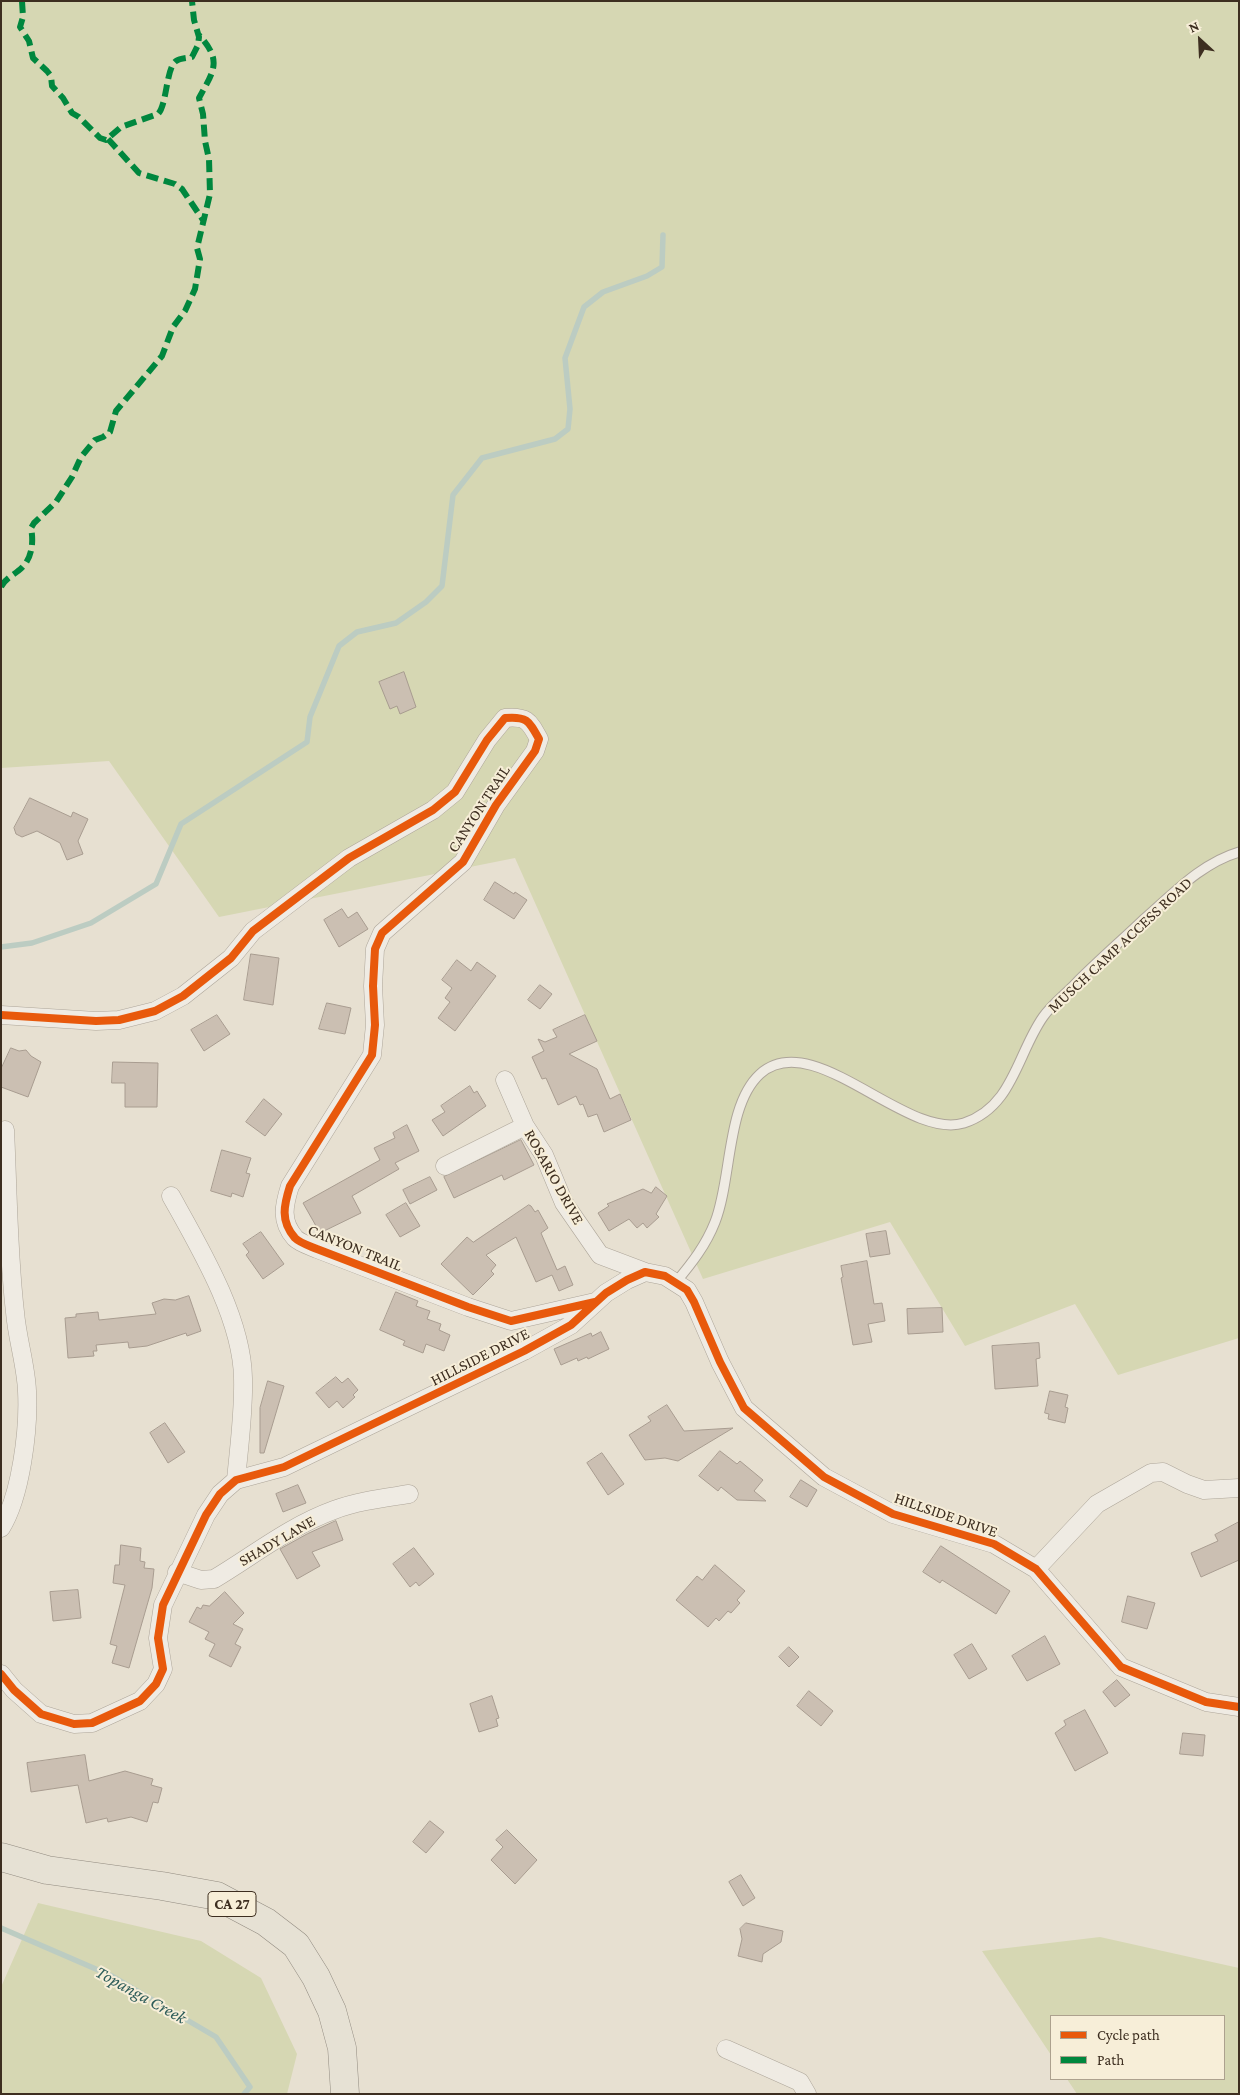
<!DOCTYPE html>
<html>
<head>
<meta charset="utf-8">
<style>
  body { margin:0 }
  #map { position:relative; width:1240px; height:2095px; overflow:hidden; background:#e7e0d1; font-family:"Crimson Pro",serif }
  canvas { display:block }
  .frame { position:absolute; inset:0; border:2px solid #3d2e20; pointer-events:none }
  .legend { position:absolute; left:1050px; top:2015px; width:175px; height:65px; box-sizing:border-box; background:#f7eed8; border:1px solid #ada18e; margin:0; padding:6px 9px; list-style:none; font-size:15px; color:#3d2e20 }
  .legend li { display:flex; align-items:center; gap:10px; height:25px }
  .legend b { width:25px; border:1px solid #ada18e }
  .north { position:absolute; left:1175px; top:15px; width:50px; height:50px; -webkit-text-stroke:4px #f7eed8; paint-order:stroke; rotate:335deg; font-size:14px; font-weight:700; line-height:20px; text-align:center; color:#3d2e20 }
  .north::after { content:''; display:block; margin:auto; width:18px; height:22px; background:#3d2e20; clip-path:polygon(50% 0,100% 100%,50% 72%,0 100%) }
</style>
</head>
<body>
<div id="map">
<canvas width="1240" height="2095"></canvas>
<div class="frame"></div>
<ul class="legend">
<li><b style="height:6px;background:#e8590c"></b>Cycle path</li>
<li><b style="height:6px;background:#00873e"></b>Path</li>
</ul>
<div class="north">N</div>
</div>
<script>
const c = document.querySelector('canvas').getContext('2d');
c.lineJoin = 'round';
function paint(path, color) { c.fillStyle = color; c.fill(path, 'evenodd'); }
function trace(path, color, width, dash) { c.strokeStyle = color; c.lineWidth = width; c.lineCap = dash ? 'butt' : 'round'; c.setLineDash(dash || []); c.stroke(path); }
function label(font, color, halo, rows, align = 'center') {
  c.font = font + ' "Crimson Pro",serif'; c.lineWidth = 4; c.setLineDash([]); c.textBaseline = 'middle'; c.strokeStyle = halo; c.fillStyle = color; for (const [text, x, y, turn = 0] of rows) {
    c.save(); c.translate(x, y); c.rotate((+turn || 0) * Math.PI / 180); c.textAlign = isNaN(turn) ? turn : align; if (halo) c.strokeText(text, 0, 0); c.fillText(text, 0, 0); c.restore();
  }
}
const green = new Path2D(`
  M1,1H1239V1338L1118,1375L1075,1304L965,1346L890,1222L703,1279L515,858L219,917L109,761L1,768Z
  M38,1903L201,1941L261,1978L297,2054L287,2094H1V1987Z
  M1100,1937L1239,1968V2094H1077L1067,2079H1224V2016H1051V2055L982,1951Z`);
const stream = new Path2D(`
  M1,947L32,943L91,923L156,884L181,824L307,742L310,717L339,646L357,632L396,623L426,602L442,586L453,495L482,458L555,439L568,429L570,409L565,358L584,307L603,292L647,276L662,267L663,235
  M1,1928L112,1976L216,2037L250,2087L244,2094`);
const building = new Path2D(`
  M404,672L416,707L400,714L397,706L390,709L379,682Z
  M30,798L71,817L73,812L88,819L78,841L83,854L67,860L60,843L37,831L22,837L16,834L14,828Z
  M495,882L514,894L515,892L527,900L514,919L484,900Z
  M342,909L348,918L357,912L368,929L339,947L324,920Z
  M251,954L279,958L273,1005L244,1000Z
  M457,960L471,971L477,962L496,976L455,1031L438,1018L450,1002L445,998L452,988L442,980Z
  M540,985L552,994L540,1009L528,1000Z
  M327,1003L351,1008L345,1034L319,1029Z
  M217,1015L230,1034L204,1051L191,1030Z
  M585,1015L597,1041L569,1054L597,1069L610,1099L620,1094L631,1120L604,1132L597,1114L588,1117L583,1104L580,1105L576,1096L558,1105L546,1078L542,1079L532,1057L544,1051L538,1039L545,1042L557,1037L553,1030Z
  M11,1048L19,1051L26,1050L31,1056L41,1062L28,1097L1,1087V1069Z
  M113,1062L158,1063L157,1107H125V1083H112Z
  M470,1086L474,1093L477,1091L486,1106L443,1136L432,1120L445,1112L441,1106Z
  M264,1099L282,1114L265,1136L246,1122Z
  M407,1125L419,1151L395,1163L399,1169L352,1196L361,1213L320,1233L303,1203L380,1160L374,1148L395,1138L393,1133Z
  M521,1140L534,1165L504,1180L502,1175L454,1198L444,1177Z
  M222,1150L251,1158L246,1173L250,1174L243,1197L232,1193L231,1197L211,1191Z
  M430,1177L437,1190L410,1204L403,1190Z
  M656,1187L667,1196L656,1214L659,1217L647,1228L643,1223L637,1228L629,1219L609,1231L598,1213L609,1206L607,1204L643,1189L651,1193Z
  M406,1203L420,1226L400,1237L386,1215Z
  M529,1205L531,1206L535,1212L538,1210L548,1228L541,1233L557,1270L565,1266L573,1285L559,1291L552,1275L536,1282L516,1237L486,1255L496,1265L491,1271L494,1274L473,1295L441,1264L467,1237L473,1242Z
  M886,1231L890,1254L870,1257L866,1234Z
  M261,1232L284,1264L263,1279L246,1255L249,1252L243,1244Z
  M867,1261L874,1304L882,1303L885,1321L868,1324L872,1342L853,1345L841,1278L843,1277L841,1266Z
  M396,1292L418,1301L416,1306L430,1311L427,1319L441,1324L439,1330L450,1335L444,1351L426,1344L423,1353L403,1345L405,1341L380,1330Z
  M189,1296L201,1331L187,1336L186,1333L147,1346L129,1348L128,1342L96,1345L97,1351H93L94,1356L68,1358L65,1318L76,1317V1314L98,1312L99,1320L156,1314L152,1303L164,1299L175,1300Z
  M942,1308L943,1332L908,1334L907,1309Z
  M601,1332L609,1349L588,1359L587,1357L578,1361L577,1358L561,1365L554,1349L591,1333L592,1336Z
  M1039,1343L1040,1358L1036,1359L1038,1386L995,1389L992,1346Z
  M336,1377L342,1383L348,1378L358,1390L353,1395L355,1397L343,1408L337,1401L329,1408L316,1393Z
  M268,1381L284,1386L264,1453H260V1408Z
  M1050,1391L1068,1395L1065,1407L1068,1408L1065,1423L1048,1419L1049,1414L1045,1413Z
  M667,1405L684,1431L733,1428L678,1461L665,1458L645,1460L629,1435L651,1421L648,1417Z
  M165,1423L185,1452L168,1463L150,1433Z
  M720,1451L737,1464L740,1461L763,1480L754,1491L766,1501L737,1500L721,1487L718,1491L699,1476Z
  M602,1453L624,1484L608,1495L587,1463Z
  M801,1480L817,1490L807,1507L790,1497Z
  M298,1485L306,1503L283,1512L276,1494Z
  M336,1521L343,1540L312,1552L320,1566L297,1579L280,1549L307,1534Z
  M1239,1522V1560L1201,1577L1191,1553L1218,1541L1215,1535Z
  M121,1545L141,1548L140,1561L145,1562L144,1568L154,1569L152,1588L129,1668L112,1663L117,1646L110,1644L125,1585L113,1583L115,1565H119Z
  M941,1546L1010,1591L996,1614L942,1580L940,1583L923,1572Z
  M414,1548L434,1574L419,1586L416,1582L410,1587L393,1564Z
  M715,1565L745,1591L737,1600L740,1603L731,1613L728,1611L719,1621L716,1618L708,1627L676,1600L697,1576L702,1580Z
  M78,1590L81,1618L53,1621L50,1592Z
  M225,1592L244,1613L233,1624L243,1629L235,1644L241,1647L231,1667L209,1656L215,1644L205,1639L209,1632L189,1622L197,1607L201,1609L203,1605L209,1606Z
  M1128,1596L1155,1603L1147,1629L1122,1622Z
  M1045,1636L1060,1664L1027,1681L1012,1656Z
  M972,1644L987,1669L969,1679L954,1655Z
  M789,1647L799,1657L789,1667L779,1657Z
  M1117,1680L1130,1695L1115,1707L1103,1692Z
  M809,1691L833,1711L821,1726L797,1706Z
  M492,1696L499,1718L496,1719L498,1726L479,1732L470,1704Z
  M1085,1710L1108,1753L1075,1771L1055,1733L1066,1725L1064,1721Z
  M1183,1733L1205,1735L1203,1756L1180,1754Z
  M85,1755L89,1781L125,1771L153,1779L151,1785L162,1788L158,1803L153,1802L147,1822L131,1817L108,1822L107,1818L86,1823L78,1785L31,1792L27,1763Z
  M430,1821L444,1832L426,1853L413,1842Z
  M507,1830L537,1860L515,1884L491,1860L503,1847L496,1840Z
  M741,1875L755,1898L743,1906L729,1882Z
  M746,1923L783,1931L781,1942L763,1954L762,1962L738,1956L742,1939L740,1929Z`);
const lane = new Path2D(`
  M676,1282C692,1263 706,1245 715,1222C732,1179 726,1105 760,1074C813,1026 906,1141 964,1123C1013,1107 1017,1054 1043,1017C1052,1004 1067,993 1078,981C1099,960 1121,941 1143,920C1172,895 1201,863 1239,852`);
const street = new Path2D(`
  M1,1015L96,1021L119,1020L155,1011L183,996L231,958L253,931L349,858L433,810L455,792L487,740L505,718C527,716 529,721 539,739L535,751L496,805L463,862L382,933L375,949L373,986L375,1025L372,1055L290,1186C284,1205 280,1221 295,1238C300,1243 310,1246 317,1249L468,1307L511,1321L595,1302
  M505,1080L525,1126L544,1155L564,1203L600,1255L645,1272
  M445,1166L525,1126
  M171,1196C200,1248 242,1318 243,1378C244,1412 239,1447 236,1480
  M1,1528C21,1496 29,1429 27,1391C26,1365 17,1338 15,1312C8,1252 8,1190 5,1130
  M1036,1569L1097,1504L1151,1473L1163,1472L1187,1484L1204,1490L1239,1488
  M177,1572L201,1580L214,1579C254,1555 290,1526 334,1510C358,1501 384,1498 409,1494
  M1,1674L14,1690L41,1714L74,1724L92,1723L140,1701L156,1684L163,1669L158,1638L163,1605L206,1515L220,1494L236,1480L284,1467L524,1351L571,1325L606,1293L627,1280L645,1272L665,1276L687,1290L694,1302L720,1362L744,1408L824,1477L893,1514L994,1544L1036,1569L1121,1667L1206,1702L1239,1707
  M726,2049L800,2082L807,2094`);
const primary = new Path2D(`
  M1,1857L47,1870L162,1886L217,1896L266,1922L296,1945L316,1977L332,2011L342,2048L345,2094`);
const quiet = new Path2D(`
  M22,1L23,17L20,27L29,41L33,58L47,71L51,76L52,86L63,98L72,113L79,117L100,138L106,140L121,127L158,114C167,105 166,68 176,61C180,58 188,58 192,57L198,45L199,37L194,20L192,1
  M108,139L139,173L175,184L182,189L203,220
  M1,587C5,579 12,576 18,571C32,561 34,543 31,528L34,523L56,502L72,477L81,457L95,440L103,437L110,432L116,411L162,356L173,327L185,311L195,289L200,259L197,248L210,194L209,159L205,141L203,114L199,98C214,70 223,61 198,34`);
const cycleway = new Path2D(`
  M1,1015L96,1021L119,1020L155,1011L183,996L231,958L253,931L349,858L433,810L455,792L487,740L505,718C527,716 529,721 539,739L535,751L496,805L463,862L382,933L375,949L373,986L375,1025L372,1055L290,1186C284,1205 280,1221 295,1238C300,1243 310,1246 317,1249L468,1307L511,1321L595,1302
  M1,1674L14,1690L41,1714L74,1724L92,1723L140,1701L156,1684L163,1669L158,1638L163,1605L206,1515L220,1494L236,1480L284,1467L524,1351L571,1325L606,1293L627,1280L645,1272L665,1276L687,1290L694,1302L720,1362L744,1408L824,1477L893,1514L994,1544L1036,1569L1121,1667L1206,1702L1239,1707`);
const shields = [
  [232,1904,48]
];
const shieldNames = [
  ["CA 27",232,1904]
];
const streetNames = [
  ["CANYON TRAIL",479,809,-57],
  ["MUSCH CAMP ACCESS ROAD",1120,945,-43],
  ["ROSARIO DRIVE",554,1177,61],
  ["CANYON TRAIL",355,1248,22],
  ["HILLSIDE DRIVE",480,1357,-27],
  ["HILLSIDE DRIVE",946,1515,19],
  ["SHADY LANE",277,1541,-30]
];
const waterNames = [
  ["Topanga Creek",141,1995,29]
];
paint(green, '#d6d7b3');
trace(stream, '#bcccc2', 5.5);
paint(building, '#cbbfb2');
trace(building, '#a89c90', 1);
trace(lane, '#ada599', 11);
trace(street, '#ada599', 19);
trace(primary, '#928b80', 29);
trace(lane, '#efebe3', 9);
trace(street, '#efebe3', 18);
trace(primary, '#e6e1d4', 28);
trace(quiet, '#00873e', 6, [12, 6]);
trace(cycleway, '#e8590c', 8);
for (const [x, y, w] of shields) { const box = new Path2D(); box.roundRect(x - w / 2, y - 12.5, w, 25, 4); c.fillStyle = '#f7eed8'; c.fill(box); trace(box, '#3d2e20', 1); }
label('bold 15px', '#3d2e20', null, shieldNames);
label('16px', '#3d2e20', '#f7eed8', streetNames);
label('italic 18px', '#2f5d5a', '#f7eed8', waterNames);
</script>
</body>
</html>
